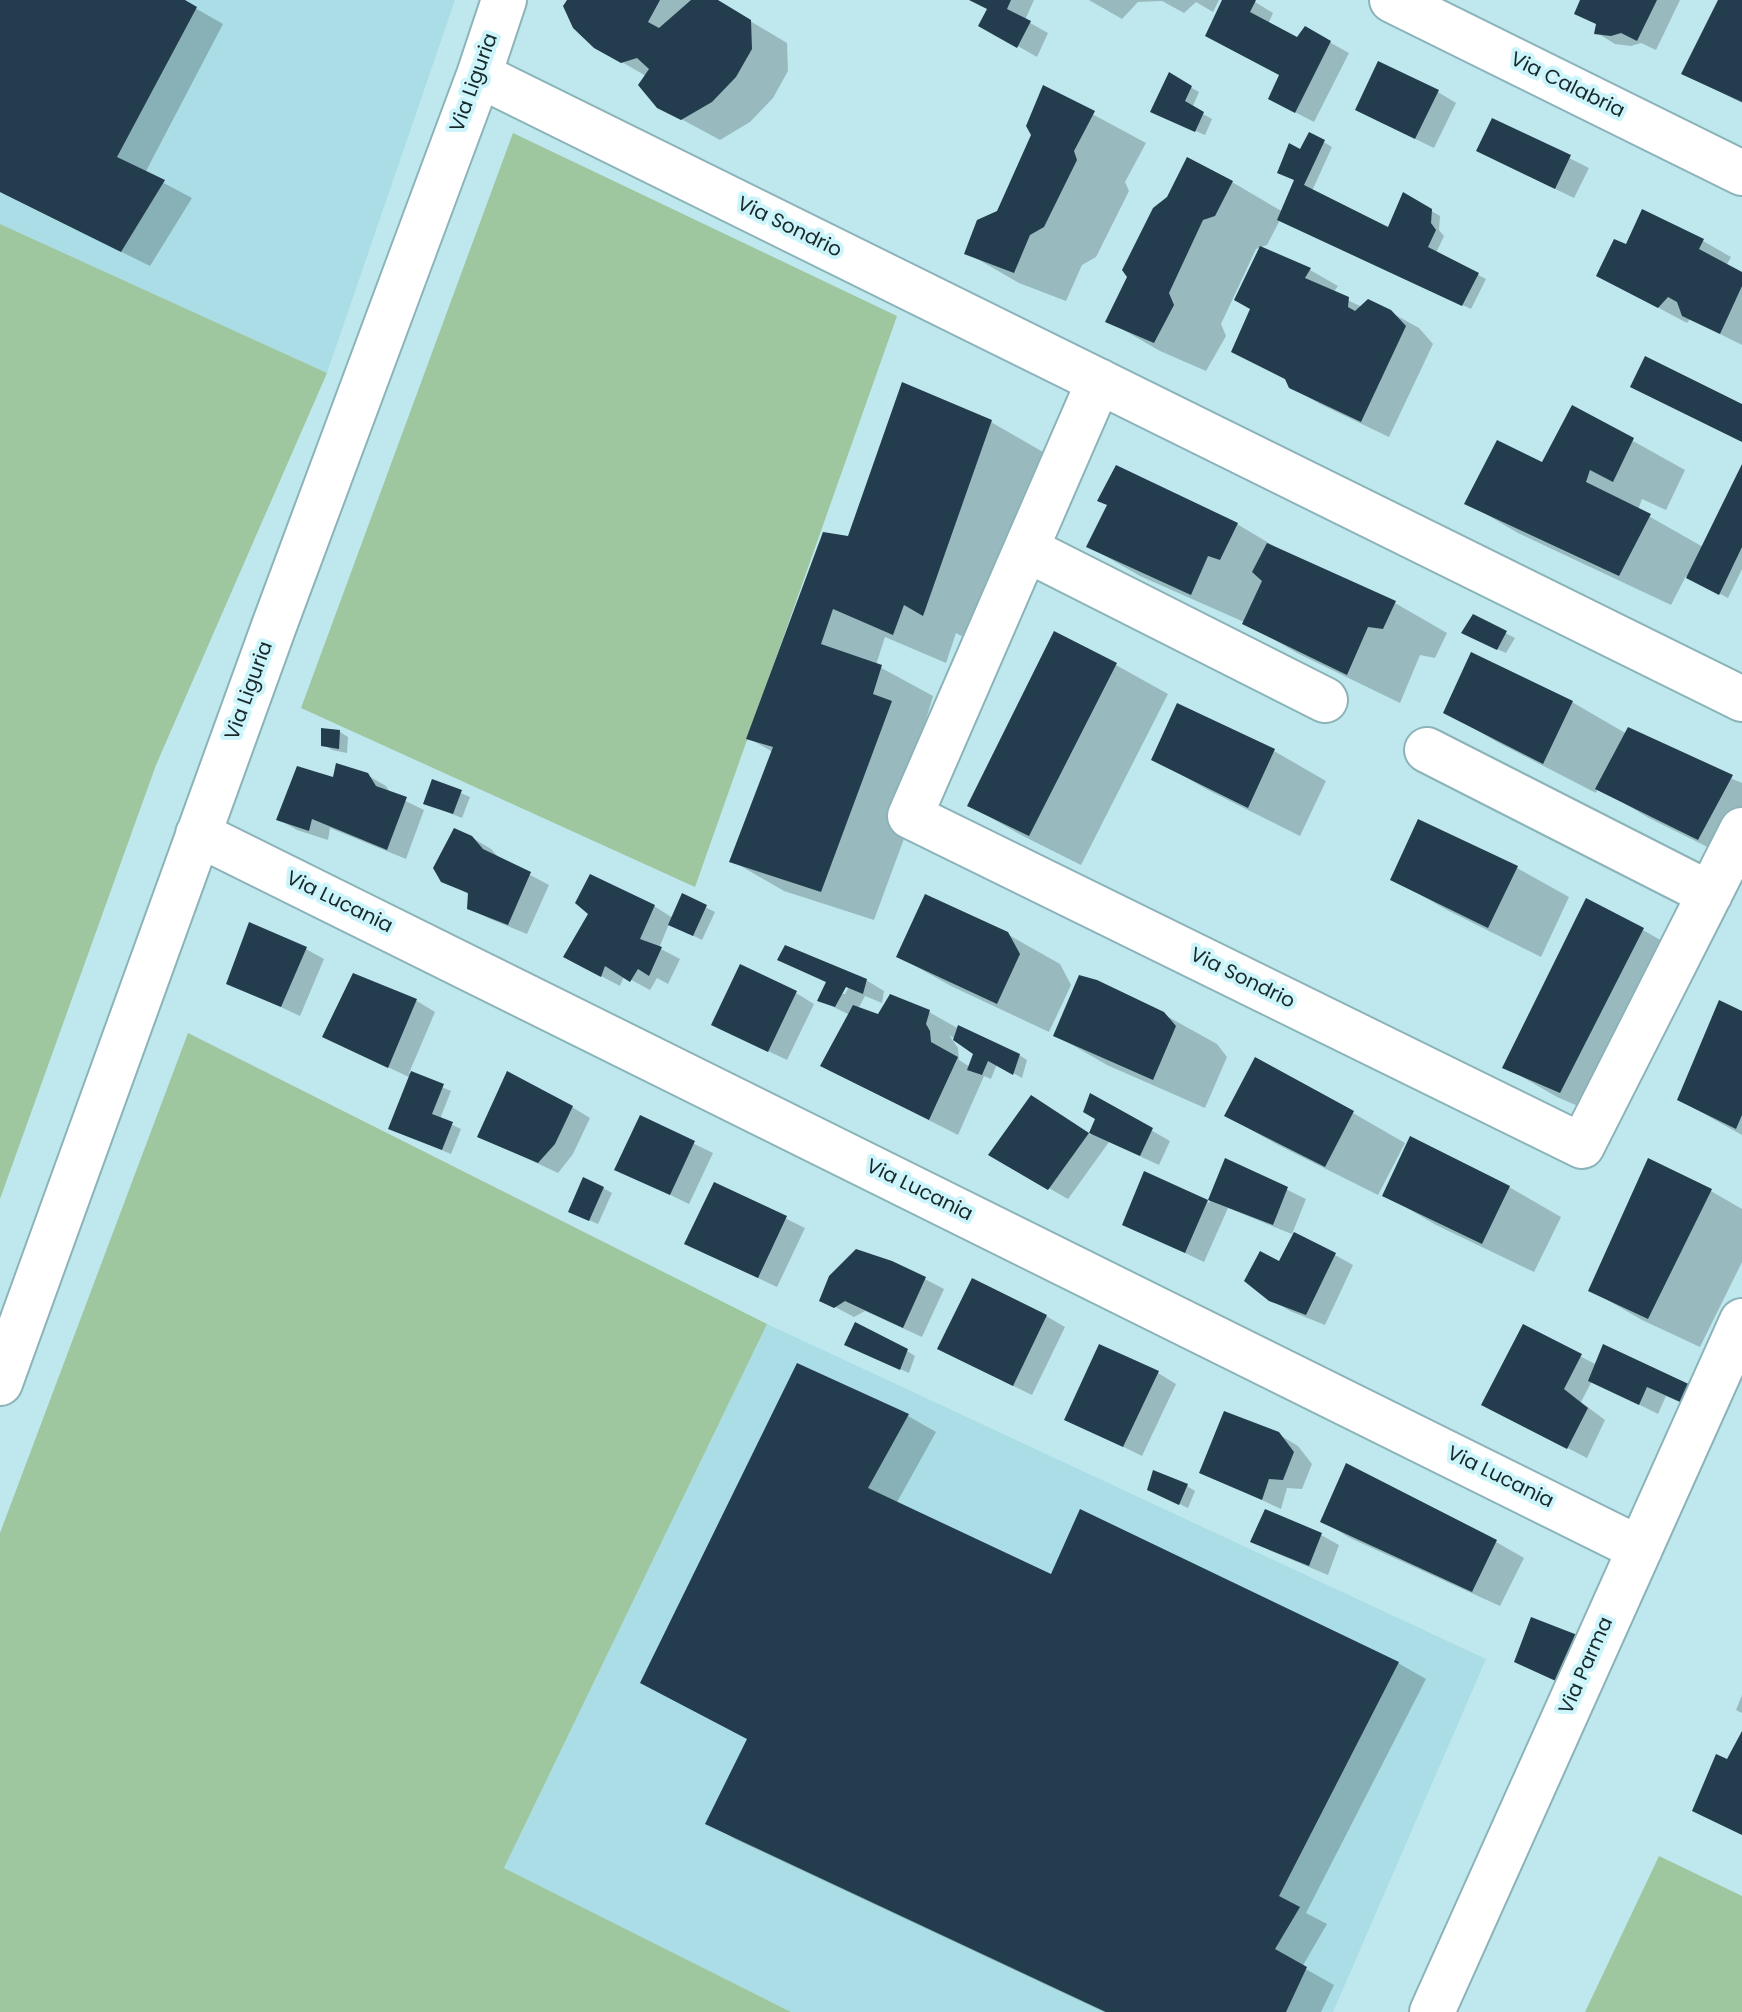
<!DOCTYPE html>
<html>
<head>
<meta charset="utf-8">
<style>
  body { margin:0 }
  canvas { display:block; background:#bee8ee }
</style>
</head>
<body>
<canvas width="1742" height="2012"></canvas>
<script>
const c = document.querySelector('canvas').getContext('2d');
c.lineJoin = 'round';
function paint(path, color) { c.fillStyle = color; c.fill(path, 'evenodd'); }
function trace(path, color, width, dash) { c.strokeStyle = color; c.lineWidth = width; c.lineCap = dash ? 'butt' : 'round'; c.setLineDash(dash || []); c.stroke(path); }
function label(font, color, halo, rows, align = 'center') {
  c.font = font + ' Poppins,sans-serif'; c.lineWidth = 8; c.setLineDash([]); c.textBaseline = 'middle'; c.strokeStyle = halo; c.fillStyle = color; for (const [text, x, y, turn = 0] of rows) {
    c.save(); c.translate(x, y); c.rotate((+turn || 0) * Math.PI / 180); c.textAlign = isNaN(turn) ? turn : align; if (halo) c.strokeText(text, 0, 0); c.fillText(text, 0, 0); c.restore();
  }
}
const built = new Path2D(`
  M0,0H455L327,373L0,224Z
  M767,1324L1486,1659L1333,2012H791L504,1868Z`);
const green = new Path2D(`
  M513,133L897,316L695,887L301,708Z
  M0,224L327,373L156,765L0,1199Z
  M188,1033L767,1324L504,1868L791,2012H0V1533Z
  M1659,1856L1742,1896V2012H1585Z`);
const shadow = new Path2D(`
  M0,0H181L223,24L145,173L192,198L150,266L0,192Z
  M569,0H715L787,43L788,71L773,98L750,122L720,140L659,107L646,76L596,47Z
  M973,0H1034L1025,20L1048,33L1037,57L981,25L989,10Z
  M1089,0H1219L1213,12L1196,2L1184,13L1162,1L1138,2L1122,19Z
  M1224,0L1255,2L1273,13L1268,24L1298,39L1306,29L1349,53L1314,122L1289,109L1281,75Z
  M1583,0H1680L1656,50L1641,43L1631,46L1615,44L1597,33L1598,25L1577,13Z
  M1720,0H1742V103L1684,74Z
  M1169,75L1199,92L1192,108L1212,119L1205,135L1161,116Z
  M1044,88L1146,143L1125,182L1129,191L1096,257L1082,265L1066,301L1019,283L967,253L998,212L1033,135Z
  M1438,92L1456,103L1434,148L1376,120Z
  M1493,120L1589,168L1574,198L1497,161Z
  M1310,134L1332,147L1312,191L1389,230L1404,195L1440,216L1439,230L1444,236L1436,253L1486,279L1471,309L1280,220L1267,245L1256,249L1221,324L1226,336L1206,371L1160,351L1108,321L1232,182L1283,212L1296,180L1301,152Z
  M1703,241L1731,257L1726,266L1742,274V345L1690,319L1687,323L1627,291V246Z
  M1261,248L1310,270L1338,286L1333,293L1362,307L1390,312L1419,328L1433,344L1389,437L1320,404L1291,387L1288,381L1233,351L1253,309Z
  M1572,407L1685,470L1666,510L1642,499L1638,510L1703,547L1742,468V569L1728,598L1686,576L1671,605L1518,533L1467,503L1543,465Z
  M991,422L1043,452L975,644L956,633L946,663L885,637L876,665L933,696L925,723L943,733L874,920L784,891L732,861L773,752L748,738L850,538Z
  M1237,524L1289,555L1395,603L1447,633L1435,658L1420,655L1400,703L1297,653L1244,622L1140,576L1088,546Z
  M1473,616L1515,638L1506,653L1473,638Z
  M1055,634L1116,665L1168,694L1081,865L1021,835L969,805Z
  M1472,654L1572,702L1627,734L1742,783V864L1649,818L1598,788L1596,793L1497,742L1446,712Z
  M340,732L348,737L347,753L332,750L323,744Z
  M1274,751L1326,781L1300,836L1206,789L1154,759Z
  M367,775L386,786L391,794L424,810L406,859L330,828L328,840L297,830L278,819L334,780Z
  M433,781L470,797L462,818L425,803Z
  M471,837L491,849L500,859L549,885L527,934L488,918L469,908L470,895L443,880Z
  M1517,868L1569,897L1541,957L1445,909L1393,879Z
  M683,896L715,912L702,940L669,924L659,948L680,959L668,984L657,978L650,990L624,976L620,986L584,967L654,906L673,918Z
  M1643,930L1695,960L1613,1121L1557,1097L1505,1067Z
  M1007,934L1060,964L1071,985L1049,1032L951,986L899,957Z
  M306,949L324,959L300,1016L229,983Z
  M780,959L866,980L884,991L882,1003L865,996L858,1009L879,1017L929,1012L959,1029L1019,1055L1027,1060L1022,1078L997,1064L991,1079L984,1076L958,1135L822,1066L850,1015L819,1000L828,983ZM849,977L853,979L845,994H840ZM949,1035L976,1053L970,1067L959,1060L958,1048Z
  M354,976L417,1001L435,1012L409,1073L451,1091L440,1119L461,1129L451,1154L399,1133L411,1078L324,1037Z
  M796,993L814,1004L787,1060L732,1034Z
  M1163,1014L1217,1044L1227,1057L1205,1108L1107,1065L1055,1035Z
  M1742,1014V1135L1679,1100Z
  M1091,1096L1170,1141L1159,1165L1109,1142L1068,1199L991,1155L1050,1108L1091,1135L1097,1118Z
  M572,1107L590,1118L573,1154L558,1173L479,1136Z
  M1353,1113L1405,1143L1378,1195L1278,1145L1226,1116Z
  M641,1118L713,1153L689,1204L617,1169Z
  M1226,1160L1306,1199L1292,1234L1294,1235L1228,1208L1204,1262L1124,1224L1207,1201L1209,1203Z
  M715,1184L805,1228L777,1287L705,1253Z
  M1509,1187L1561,1217L1534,1272L1436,1225L1385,1195Z
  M603,1188L612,1193L598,1224L579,1216Z
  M1711,1191L1742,1209V1262L1700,1347L1642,1320L1590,1290Z
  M1335,1255L1353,1265L1325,1325L1290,1311L1270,1299L1280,1264Z
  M892,1262L944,1289L922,1337L865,1311L854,1317L822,1300Z
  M1046,1316L1065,1327L1032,1395L958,1359Z
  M1524,1327L1597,1365L1605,1347L1706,1414L1666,1396L1658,1414L1592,1381L1581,1402L1605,1420L1587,1458L1502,1414Z
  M855,1349L907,1351L915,1356L909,1373Z
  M1158,1373L1176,1384L1142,1456L1066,1419Z
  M908,1416L936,1432L896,1504L1052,1577L1398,1663L1426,1679L1306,1913L1327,1924L1302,1967L1334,1985L1321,2012H1104L735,1839L708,1823L749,1739L670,1698Z
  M1278,1434L1298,1446L1312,1464L1302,1489L1287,1488L1281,1509L1202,1472Z
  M1187,1486L1195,1491L1188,1508L1158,1494Z
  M1322,1521L1496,1542L1524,1558L1500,1606L1350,1538Z
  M1321,1535L1339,1545L1328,1575L1271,1551L1253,1541Z
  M1742,1695V1713L1736,1710Z`);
const building = new Path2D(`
  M0,0H185L197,7L117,157L165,180L121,252L0,192Z
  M567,0H660L648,22L659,28L691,0H718L751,20L752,49L736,77L712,102L681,120L657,108L638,85L649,69L637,58L621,63L594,48L573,28L563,6Z
  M969,0H1011L1007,9L1031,21L1017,48L978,26L987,9Z
  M1222,0H1256L1250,12L1297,37L1305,26L1331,41L1295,113L1268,99L1279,75L1205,36Z
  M1580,0H1657L1637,41L1621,33L1611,36L1594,34L1596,24L1574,14Z
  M1718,0H1742V102L1681,74Z
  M1378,61L1439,90L1415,139L1355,110Z
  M1169,72L1192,86L1185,101L1204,112L1195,132L1150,112Z
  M1043,85L1095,111L1074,151L1077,160L1044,227L1030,235L1014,273L964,254L977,220L997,211L1031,135L1026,126Z
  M1492,118L1571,155L1555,189L1476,151Z
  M1309,132L1325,140L1304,185L1388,227L1403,192L1432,209L1431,223L1436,230L1428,247L1479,273L1462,306L1277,220L1294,180L1277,173L1289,143L1300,149Z
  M1187,157L1233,181L1215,216L1203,220L1169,293L1174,305L1154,343L1105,322L1127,277L1122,270L1153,208L1167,197Z
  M1642,209L1704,239L1699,249L1742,272V286L1720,334L1682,316L1677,302L1668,297L1658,308L1596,276L1614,239L1626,244Z
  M1260,246L1311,268L1305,278L1349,297L1348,307L1355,311L1368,299L1391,310L1406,326L1361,422L1289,388L1285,379L1231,352L1250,309L1234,300Z
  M1645,356L1742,404V442L1630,387Z
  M902,382L992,420L923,616L904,605L893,635L833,609L821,644L882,665L873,694L892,701L821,892L729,862L773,747L746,739L823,532L848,536Z
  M1572,405L1634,438L1613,482L1590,470L1586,482L1651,514L1619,576L1464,504L1497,440L1542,462Z
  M1742,464V547L1719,595L1686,578Z
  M1116,465L1238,523L1220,560L1208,556L1191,595L1086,547L1107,505L1097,501Z
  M1267,543L1396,601L1383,629L1368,627L1347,675L1242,624L1262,581L1252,572Z
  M1473,614L1507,631L1497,650L1461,633Z
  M1054,631L1117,663L1029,836L967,806Z
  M1471,652L1573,701L1543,764L1443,713Z
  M1177,703L1275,749L1248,808L1151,760Z
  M1628,727L1733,775L1698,840L1595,789Z
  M321,728L340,730L339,749L321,746Z
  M336,763L368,773L376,786L407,797L387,850L312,819L309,831L276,820L297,766L333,777Z
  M432,779L462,790L453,814L423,804Z
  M1418,819L1518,866L1488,928L1390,880Z
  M454,828L472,836L483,849L531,872L508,925L467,909L468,893L441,882L433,868Z
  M590,874L655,905L640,939L662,947L649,976L638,969L630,982L605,966L601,977L563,957L588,914L575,903Z
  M682,893L707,905L693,936L668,925Z
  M925,894L1008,932L1020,954L997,1004L896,957Z
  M1586,898L1644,928L1560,1093L1502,1068Z
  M249,922L307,947L281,1007L226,984Z
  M785,945L867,979L863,994L846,987L835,1007L817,1001L826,982L777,960Z
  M740,964L797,991L768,1052L711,1025Z
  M353,973L417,999L388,1068L322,1037Z
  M1079,975L1097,980L1164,1012L1176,1026L1153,1080L1053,1036Z
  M890,994L930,1010L926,1024L930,1031L931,1042L958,1057L929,1120L820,1066L853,1005L878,1014Z
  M1719,1000L1742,1011V1115L1736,1129L1677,1100Z
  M958,1025L1020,1054L1013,1075L988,1061L982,1075L967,1070L973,1054L953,1040Z
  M1255,1057L1354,1111L1325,1167L1224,1116Z
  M411,1071L444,1084L432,1114L453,1122L442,1150L388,1129Z
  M507,1071L573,1106L555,1144L538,1163L477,1137Z
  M1090,1093L1153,1128L1140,1156L1089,1133L1095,1119L1083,1112Z
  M1031,1095L1089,1133L1048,1190L988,1155Z
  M640,1115L695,1141L670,1195L614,1170Z
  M1410,1136L1510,1186L1482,1244L1382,1196Z
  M1225,1158L1288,1187L1273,1225L1208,1200Z
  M1648,1158L1712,1189L1648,1319L1588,1291Z
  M1144,1171L1208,1200L1185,1253L1122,1225Z
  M583,1177L604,1187L589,1221L568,1212Z
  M714,1182L787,1216L758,1278L684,1244Z
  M1294,1232L1336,1253L1306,1315L1269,1301L1244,1281L1260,1251L1279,1261Z
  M856,1249L892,1261L926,1277L903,1328L845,1301L834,1308L819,1301L829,1276Z
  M972,1278L1047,1315L1013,1386L937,1349Z
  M855,1322L908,1349L900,1370L844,1345Z
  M1523,1324L1582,1354L1564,1389L1588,1408L1567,1449L1481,1405Z
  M1099,1344L1159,1371L1123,1447L1064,1420Z
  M1603,1344L1695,1387L1687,1405L1647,1387L1639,1405L1588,1381Z
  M797,1363L909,1414L868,1488L1051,1574L1080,1509L1399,1662L1279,1896L1300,1907L1275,1949L1307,1967L1286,2012H1106L705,1824L747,1739L640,1683Z
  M1224,1411L1279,1432L1294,1452L1283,1480L1269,1479L1262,1500L1199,1473Z
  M1346,1463L1497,1540L1472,1592L1320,1522Z
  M1153,1470L1188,1484L1179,1505L1147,1490Z
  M1265,1509L1322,1533L1309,1566L1250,1542Z
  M1531,1617L1580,1636L1558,1682L1514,1662Z
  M1742,1731V1835L1692,1811L1716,1754L1727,1759Z`);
const street = new Path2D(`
  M1392,0L1742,173
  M479,75L1742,699
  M1099,381L910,816L1582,1146L1742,830
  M1026,549L1325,700
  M1427,750L1710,894
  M198,834L1640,1549
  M0,1383L274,626L479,75L504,0
  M1432,2012L1742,1321`);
const streetNames = [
  ["Via Liguria",475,83,-70],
  ["Via Calabria",1567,86,26],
  ["Via Sondrio",789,228,26],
  ["Via Liguria",250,691,-70],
  ["Via Lucania",339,903,26],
  ["Via Sondrio",1242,979,26],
  ["Via Lucania",919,1191,26],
  ["Via Lucania",1500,1478,26],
  ["Via Parma",1587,1666,-66]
];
paint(built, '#aadde5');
paint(green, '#9ec69f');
paint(shadow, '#0003');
paint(building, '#233d4e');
trace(street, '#8bb3b9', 48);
trace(street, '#fff', 44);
label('20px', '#19292b', '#cbf5fb', streetNames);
</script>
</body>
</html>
